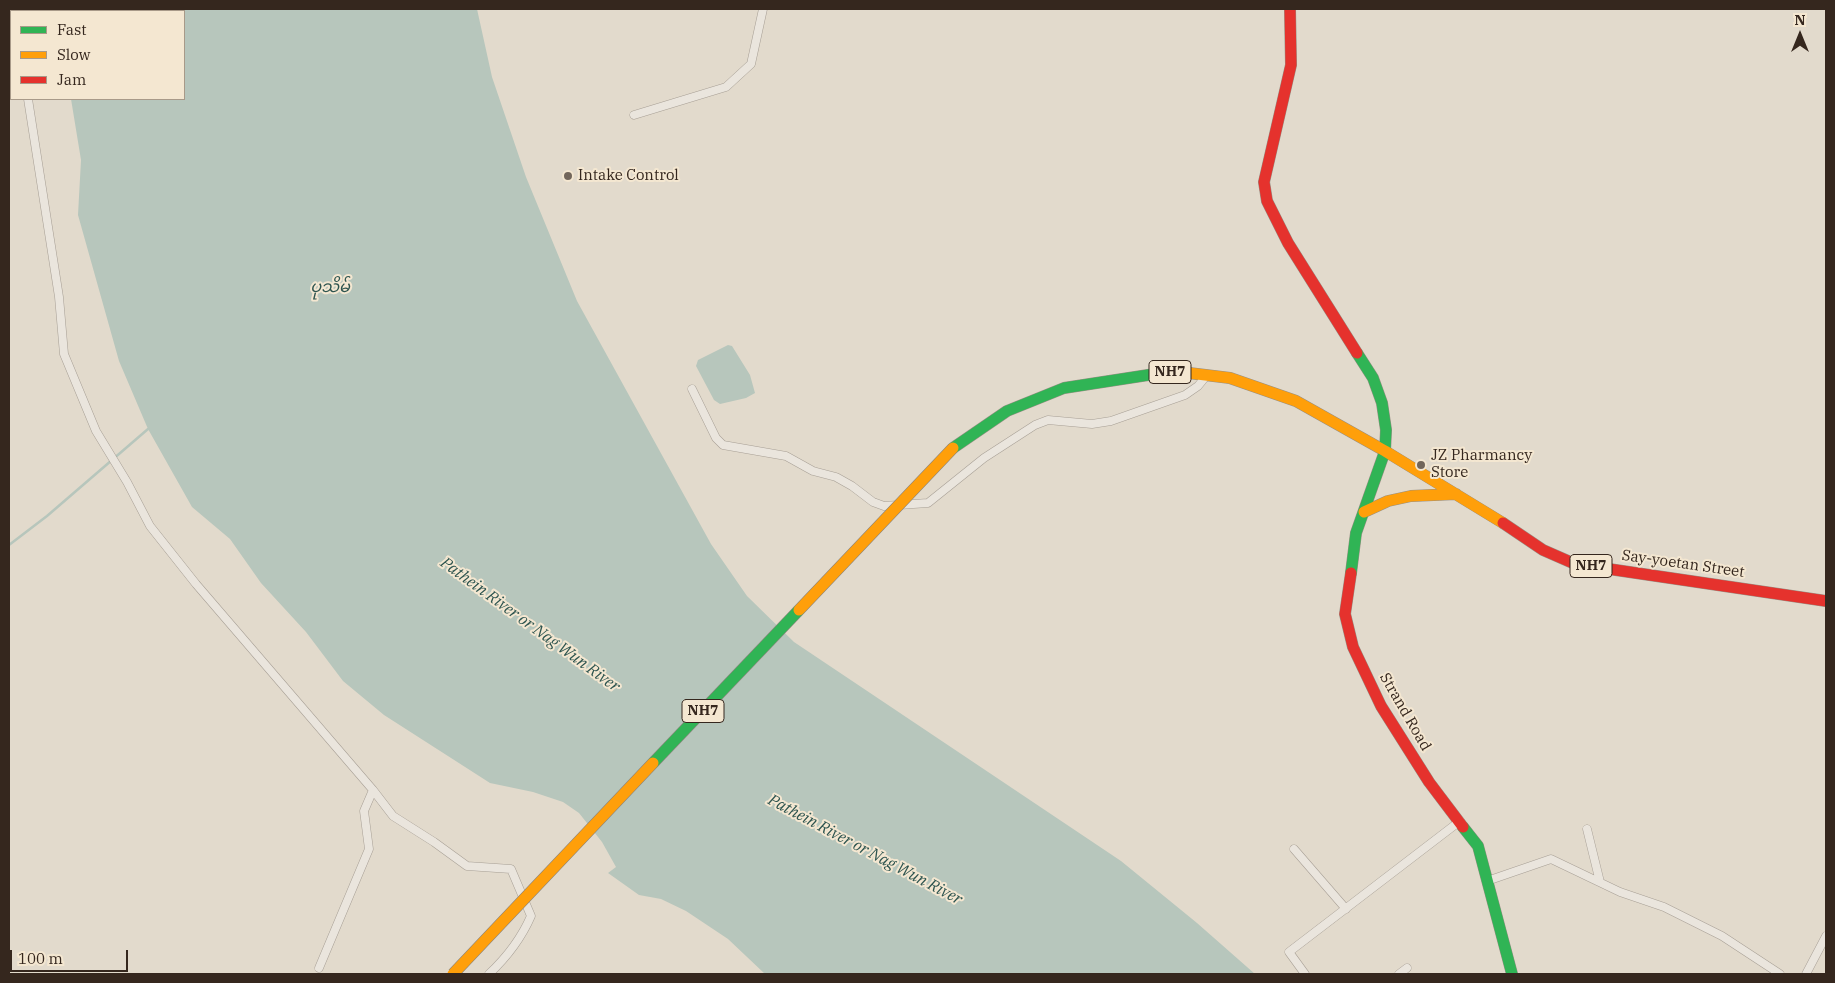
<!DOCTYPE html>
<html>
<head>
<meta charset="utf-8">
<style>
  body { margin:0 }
  #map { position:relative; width:1835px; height:983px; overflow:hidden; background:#e2dacc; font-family:"IBM Plex Serif",serif }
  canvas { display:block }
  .frame { position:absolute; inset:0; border:10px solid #35271e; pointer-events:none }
  .legend { position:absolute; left:10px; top:10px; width:175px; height:90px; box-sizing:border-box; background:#f4e7d1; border:1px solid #a89a89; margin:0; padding:6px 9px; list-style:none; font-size:15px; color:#35271e }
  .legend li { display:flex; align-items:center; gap:10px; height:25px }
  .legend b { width:25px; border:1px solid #a89a89 }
  .north { position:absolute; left:1775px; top:10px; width:50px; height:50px; -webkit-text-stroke:4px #f4e7d1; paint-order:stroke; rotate:0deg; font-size:14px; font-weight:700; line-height:20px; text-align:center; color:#35271e }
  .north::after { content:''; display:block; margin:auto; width:18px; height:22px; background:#35271e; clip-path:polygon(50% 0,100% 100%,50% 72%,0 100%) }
  .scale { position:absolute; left:10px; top:950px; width:118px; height:22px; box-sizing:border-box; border:2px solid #35271e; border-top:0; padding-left:6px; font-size:15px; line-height:18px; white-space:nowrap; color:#35271e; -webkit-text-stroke:4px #f4e7d1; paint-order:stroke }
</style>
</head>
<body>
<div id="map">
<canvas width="1835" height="983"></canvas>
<div class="frame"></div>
<ul class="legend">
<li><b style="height:6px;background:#30b455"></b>Fast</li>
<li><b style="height:6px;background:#ff9f0a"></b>Slow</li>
<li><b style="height:6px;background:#e5322d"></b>Jam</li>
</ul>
<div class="north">N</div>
<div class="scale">100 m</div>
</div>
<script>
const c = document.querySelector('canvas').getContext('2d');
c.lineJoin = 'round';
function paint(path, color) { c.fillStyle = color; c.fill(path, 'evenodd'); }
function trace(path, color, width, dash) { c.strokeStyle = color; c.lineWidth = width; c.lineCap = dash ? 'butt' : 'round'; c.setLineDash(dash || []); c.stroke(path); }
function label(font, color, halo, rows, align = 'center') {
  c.font = font + ' "IBM Plex Serif","Noto Sans Myanmar",serif'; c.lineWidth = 4; c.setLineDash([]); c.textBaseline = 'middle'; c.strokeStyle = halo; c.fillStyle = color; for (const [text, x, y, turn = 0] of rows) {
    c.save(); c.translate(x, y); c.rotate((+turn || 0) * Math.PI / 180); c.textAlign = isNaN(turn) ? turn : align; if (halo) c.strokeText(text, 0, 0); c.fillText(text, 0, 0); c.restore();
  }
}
const water = new Path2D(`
  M60,9H477L492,77L526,177L577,301L711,544L747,596L794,642L1121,861L1197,923L1255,974H765L728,939L686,911L661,899L639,895L608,873L616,867L602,842L579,813L563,802L533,792L490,783L384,715L343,681L306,632L261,583L230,539L192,507L148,429L119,361L78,215L81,160L71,99H184V11H61Z
  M728,345L732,346L750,375L755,393L746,398L720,404L714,400L696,366L698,360Z`);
const stream = new Path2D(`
  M9,545L47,516L148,429`);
const street = new Path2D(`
  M10,9L11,14
  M28,99L59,297L64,354L96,431L127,482L150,526L196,584L373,790
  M634,115L726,87L751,64L763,9
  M692,389L716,438L723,445L786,456L813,471L836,477L852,486L873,502L884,506L928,503L984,458L1035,425L1048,420L1092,424L1111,421L1185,395L1198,386L1207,375
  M1587,829L1600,882
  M1294,849L1346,909
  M1487,881L1551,859L1620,892L1664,907L1722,936L1780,974
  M319,968L369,849L364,811L373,790L393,816L434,842L467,866L511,869L531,916C521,939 507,957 489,974
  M1305,974L1289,952L1460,821
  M1399,974L1407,968
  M1806,974L1826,936`);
const fast = new Path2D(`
  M953,448L1007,411L1064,388L1174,371L1189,373
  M1351,573L1356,533L1385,451L1386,430L1382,403L1373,378L1357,353
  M1463,827L1478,846L1512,974`);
const slow = new Path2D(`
  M1189,373L1230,378L1296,401L1385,451L1503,523
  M1364,512L1388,501L1411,496L1456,494`);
const jam = new Path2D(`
  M1290,9L1291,65L1264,182L1267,201L1288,243L1357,353
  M1503,523L1543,550L1575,564L1826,601
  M1351,573L1345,614L1353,647L1381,706L1429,782L1463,827`);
const fastBridge = new Path2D(`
  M653,763L799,610`);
const slowBridge = new Path2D(`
  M799,610L953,448
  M453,974L653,763`);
const markers = [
  [568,176,5,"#72665b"],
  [1421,465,5,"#72665b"]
];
const shields = [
  [1170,372,42],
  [1591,566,42],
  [703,711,42]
];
const shieldNames = [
  ["NH7",1170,372],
  ["NH7",1591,566],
  ["NH7",703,711]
];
const poiNames = [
  ["Intake Control",578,176],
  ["JZ Pharmancy",1431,456],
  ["Store",1431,473]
];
const streetNames = [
  ["Say-yoetan Street",1683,564,8],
  ["Strand Road",1405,712,60]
];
const waterNames = [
  ["ပုသိမ်",330,287],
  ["Pathein River or Nag Wun River",530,625,36],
  ["Pathein River or Nag Wun River",865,850,28]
];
paint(water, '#b7c6bc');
trace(stream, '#b7c6bc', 2.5);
trace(street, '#a79f95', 9);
trace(fast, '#978f84', 12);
trace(slow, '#978f84', 12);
trace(jam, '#978f84', 12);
trace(street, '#eae5dd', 8);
trace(fast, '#30b455', 11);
trace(slow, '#ff9f0a', 11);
trace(jam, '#e5322d', 11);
trace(fastBridge, '#8c857c', 12, []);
trace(slowBridge, '#8c857c', 12, []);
trace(fastBridge, '#30b455', 11);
trace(slowBridge, '#ff9f0a', 11);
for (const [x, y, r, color] of markers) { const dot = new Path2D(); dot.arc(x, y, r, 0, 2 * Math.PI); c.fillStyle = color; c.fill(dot); trace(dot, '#f4e7d1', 2); }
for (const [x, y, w] of shields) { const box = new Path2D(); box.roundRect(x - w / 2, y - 11.5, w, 23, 4); c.fillStyle = '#f4e7d1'; c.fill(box); trace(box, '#35271e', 1); }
label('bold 14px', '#35271e', null, shieldNames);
label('15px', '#35271e', '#f4e7d1', poiNames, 'left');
label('15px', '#35271e', '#f4e7d1', streetNames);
label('italic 16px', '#2d544f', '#f4e7d1', waterNames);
</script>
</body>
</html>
